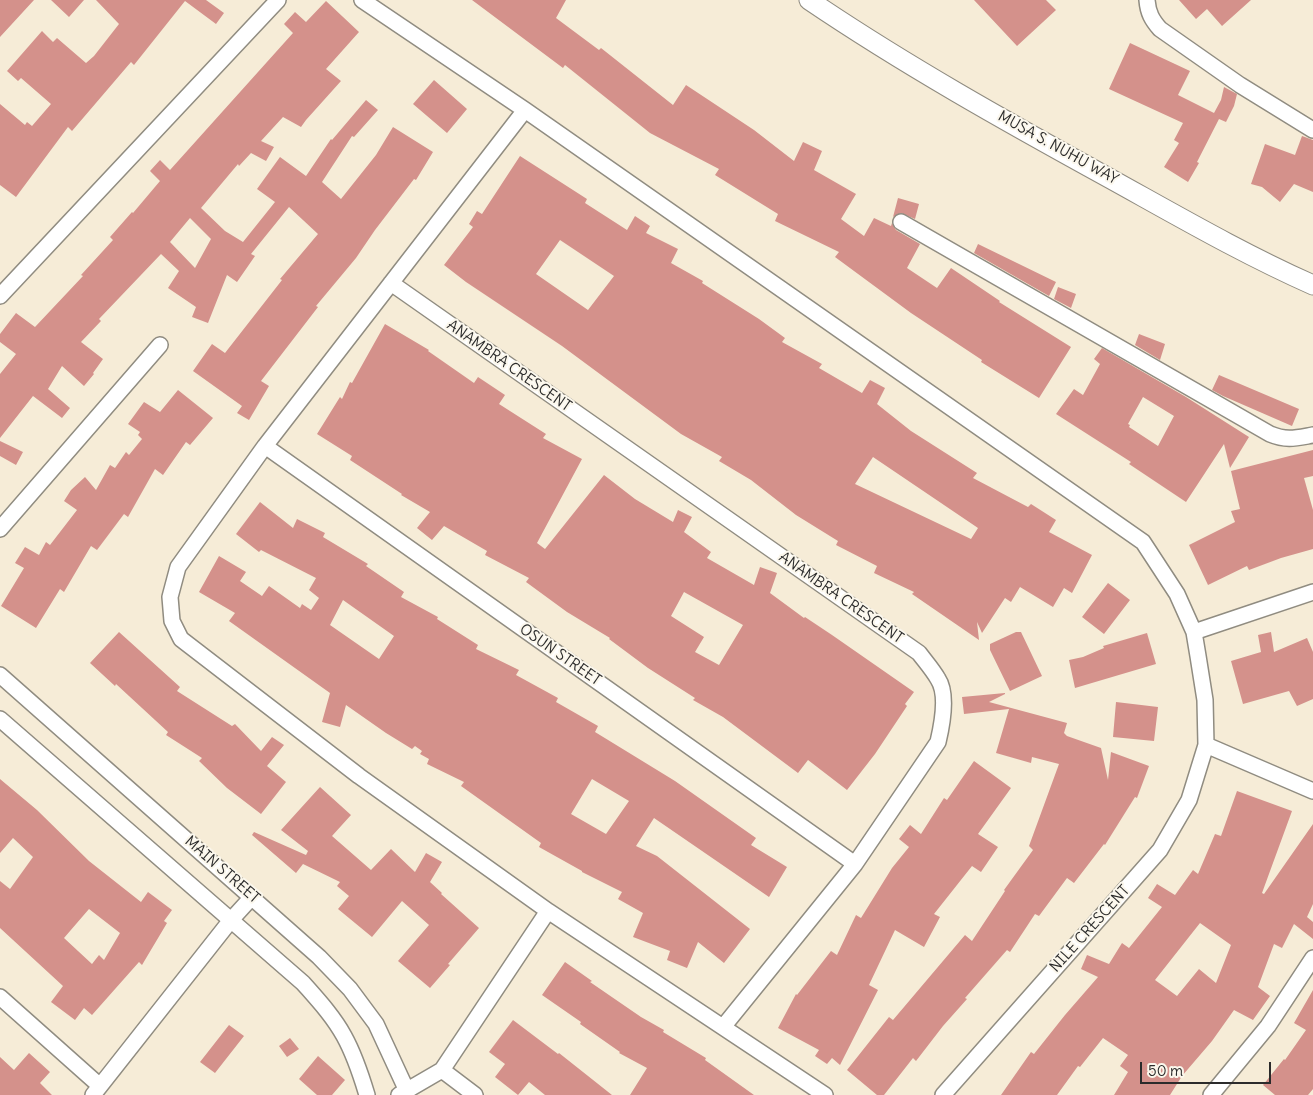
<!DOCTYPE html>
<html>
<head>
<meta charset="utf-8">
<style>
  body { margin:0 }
  #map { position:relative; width:1313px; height:1095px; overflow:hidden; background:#f6ecd7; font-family:Delius,sans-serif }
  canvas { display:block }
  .scale { position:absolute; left:1140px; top:1062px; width:131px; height:22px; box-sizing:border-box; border:2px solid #2b2b2b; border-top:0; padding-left:6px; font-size:15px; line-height:18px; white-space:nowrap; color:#2b2b2b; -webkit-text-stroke:4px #fbf7ec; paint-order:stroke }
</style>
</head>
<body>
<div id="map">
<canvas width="1313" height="1095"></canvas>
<div class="scale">50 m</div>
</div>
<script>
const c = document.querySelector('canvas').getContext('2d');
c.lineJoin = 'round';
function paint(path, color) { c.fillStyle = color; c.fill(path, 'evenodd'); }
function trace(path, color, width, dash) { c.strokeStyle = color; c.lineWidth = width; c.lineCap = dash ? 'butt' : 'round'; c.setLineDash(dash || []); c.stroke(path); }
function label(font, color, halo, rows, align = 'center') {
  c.font = font + ' Delius,sans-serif'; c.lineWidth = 4; c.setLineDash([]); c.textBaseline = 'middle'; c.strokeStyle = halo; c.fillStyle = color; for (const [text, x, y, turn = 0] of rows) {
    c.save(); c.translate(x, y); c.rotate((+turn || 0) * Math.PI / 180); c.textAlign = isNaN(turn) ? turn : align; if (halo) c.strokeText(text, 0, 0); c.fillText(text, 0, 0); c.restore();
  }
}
const building = new Path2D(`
  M0,0H34L0,37Z
  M51,0H84L69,17Z
  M96,0H206L224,13L216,24L185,1L134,65L131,62L72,131L68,127L16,197L0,185V104L25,125L27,122L32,126L51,104L21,78L18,81L7,71L42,31L53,42L57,38L86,63L94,56L119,24Z
  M472,0H566L556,18L599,50L601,48L673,105L686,85L754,130L794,161L803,142L822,151L814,170L856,194L841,219L864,236L874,218L891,226L892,223L896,230L920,244L907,268L937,288L951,268L1000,301L999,302L1071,347L1039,398L981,362L982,360L911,313L835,257L839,252L775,221L778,214L715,175L719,169L650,133L565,65L563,68Z
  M974,0H1046L1056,10L1017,46Z
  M1179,0H1251L1222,26L1207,9L1196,19Z
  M326,1L359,32L326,69L341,81L306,120L301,127L283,117L261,141L274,147L266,161L251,153L239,166L238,164L201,208L225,231L243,242L275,202L257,189L280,157L306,176L331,139L332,140L366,100L378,110L354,137L352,136L322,182L341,199L376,155L393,127L433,152L416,180L414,179L375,230L356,258L316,306L318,307L261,381L269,386L249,420L237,413L242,406L193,371L212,344L225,353L282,280L280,279L318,234L289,207L251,254L255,256L237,282L227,275L208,323L192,317L196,307L168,288L179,271L161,254L99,319L101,321L81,342L103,359L93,373L94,374L84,386L62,366L48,389L70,408L62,418L33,396L0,438V374L16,354L0,342V334L16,313L35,327L83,276L81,275L113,240L110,237L132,212L133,213L160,181L150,171L160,160L170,170L293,33L284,24L295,12L306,22ZM190,218L211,239L195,268L170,242Z
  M1130,43L1190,71L1178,95L1214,113L1221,100L1224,87L1237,94L1234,106L1226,122L1219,119L1197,162L1199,163L1188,182L1164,167L1179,143L1174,140L1183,123L1109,89Z
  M434,80L467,109L447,133L413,104Z
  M1302,136L1313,140V192L1294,184L1280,202L1262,187L1251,184L1265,144L1295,155Z
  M520,156L587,199L585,203L627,230L635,216L650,226L646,233L678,249L671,263L703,281L702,283L759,319L785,338L782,342L822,364L819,368L862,393L870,380L885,388L877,404L911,431L977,473L973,478L1028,507L1031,504L1056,520L1049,532L1092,555L1072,593L1064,588L1053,607L1020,587L1011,602L1005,598L982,633L977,622L979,640L912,594L914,592L874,573L877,566L836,545L838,541L796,515L751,480L719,461L722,457L681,434L562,346L466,282L444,265L473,227L469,224L477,211L482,214ZM560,240L614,276L588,310L536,274ZM873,457L978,528L971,539L855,484Z
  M898,198L919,204L915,219L901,213L893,217Z
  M978,244L1056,282L1049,296L974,253Z
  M1058,287L1076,294L1071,308L1054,299Z
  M385,324L429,350L428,351L474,383L478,377L505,395L499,404L546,434L543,438L582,459L537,543L545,549L604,475L635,499L673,522L678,510L692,517L684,532L711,552L707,558L754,585L760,567L777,573L770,593L804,618L805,617L832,635L914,692L905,704L907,706L875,754L847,790L808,760L798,773L723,717L693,700L695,698L648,668L609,639L610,638L567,612L526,582L529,578L485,555L487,551L444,526L432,540L417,528L430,512L401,495L402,494L350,460L352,456L317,434L340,397L342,399L350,382L352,383ZM684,592L743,625L719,665L695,652L704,637L671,616Z
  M1139,334L1165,344L1160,360L1135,345Z
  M1102,348L1186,397L1249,437L1230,468L1224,444L1186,502L1129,464L1131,462L1056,414L1074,389L1083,395L1100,364L1094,359ZM1143,397L1174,416L1158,446L1129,427L1130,425L1128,424Z
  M1219,375L1299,409L1292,426L1223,396L1212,390Z
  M178,390L213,418L190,445L186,442L163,475L155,469L128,517L124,514L97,550L91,546L64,592L60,589L36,628L1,606L24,568L15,563L25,547L39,555L46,542L50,545L77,510L64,501L71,490L85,477L96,490L110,465L115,468L126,452L129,455L142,439L138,435L140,432L128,424L144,402L160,412Z
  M0,441L23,452L16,465L0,456Z
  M1313,450V476L1304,478L1313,510V549L1281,558L1249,570L1247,566L1208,585L1189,545L1235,522L1231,511L1240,509L1231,471Z
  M260,502L293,528L297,519L325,533L323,537L368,564L366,566L404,592L401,597L438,617L437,619L478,645L476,649L519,670L516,675L558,698L556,702L598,726L595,732L675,781L756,838L751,845L787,867L769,897L654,818L636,846L657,856L750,929L724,963L698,942L687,968L667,960L670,951L633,937L643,913L618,899L622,892L582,872V871L539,847L541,843L461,786L464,782L427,764L429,759L420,754L422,751L415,746L412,749L386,733L346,705L340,727L322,722L330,693L229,621L235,613L199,592L219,556L246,572L240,581L262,596L269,586L300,608L302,604L311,610L319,598L309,590L316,578L261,550L259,552L236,534ZM343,600L394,636L379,659L330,625ZM592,779L629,801L606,834L571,814Z
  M1108,583L1130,600L1104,634L1082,617Z
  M119,632L180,687L177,691L232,726L235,724L261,751L272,737L284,745L267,766L286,782L261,814L227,788L199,761L202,758L166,735L168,732L116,684L115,686L90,663Z
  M1016,632H1021L1042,676L1010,691L990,650V644Z
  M1271,632L1274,652L1307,638L1313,652V699L1297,706L1289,691L1243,704L1231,661L1261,652L1258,635Z
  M1147,633L1156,664L1075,688L1069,660L1083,657L1104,648L1103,646Z
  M1005,693V694L989,702L1067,723L1064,733L1067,736L1101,748L1108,780L1111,752L1149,766L1137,798L1135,797L1105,845L1104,844L1074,883L1067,878L1039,916L1035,914L1010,952L1007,950L965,998L967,999L943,1026L916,1061L913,1058L884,1095H877L847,1070L889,1017L893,1020L965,935L972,941L1005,891L1004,890L1033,850L1029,846L1059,764L1032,757L1031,763L996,753L1009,709L964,714L962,697Z
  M1116,702L1158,707L1154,741L1113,737Z
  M974,761L1011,788L978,834L998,847L981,872L972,866L934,914L940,917L924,947L895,930L869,985L878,990L840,1065L832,1058L827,1064L815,1056L819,1050L778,1028L796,994L797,995L831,951L837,955L856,915L861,918L892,868L909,847L899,839L910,825L921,834L944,798L947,800Z
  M0,779L37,810L89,861L141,902L148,892L172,910L164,921L167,923L142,965L139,962L92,1015L84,1008L75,1020L51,1002L63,986L0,928V881L10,889L33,857L13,838L0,853ZM89,909L120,933L104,960L99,955L92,964L64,938Z
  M320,787L351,815L332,836L371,870L391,849L415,872L426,853L442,862L430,882L442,893L441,894L479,928L448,964L450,965L430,988L398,961L429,925L402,901L372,937L338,909L349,896L337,886L340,882L303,864L296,873L252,835L254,832L306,855L308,851L281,830Z
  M1237,791L1292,811L1262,893L1264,894L1313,824V904L1307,917L1313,922V939L1294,924L1282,948L1274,944L1258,987L1270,996L1253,1020L1234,1010L1212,1041L1182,1076L1170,1095H1114L1128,1072L1120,1066L1128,1055L1103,1038L1080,1067L1078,1066L1057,1095H1001L1031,1052L1034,1054L1065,1015L1098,977L1081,969L1087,955L1109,964L1122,943L1129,948L1162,907L1148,898L1157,884L1175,895L1193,870L1198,874L1215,834L1221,836ZM1200,923L1231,945L1216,983L1199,969L1177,996L1155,980Z
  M565,962L592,981L590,982L641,1017L664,1030L663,1032L706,1058L705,1060L754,1095H630L647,1068L619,1053L620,1052L580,1024L581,1022L542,995Z
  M1313,990V1089L1308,1095H1275L1263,1085L1284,1059L1285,1060L1306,1030L1294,1023Z
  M513,1020L558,1054L559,1053L612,1095H545L529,1082L518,1095L495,1077L505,1064L489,1052Z
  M229,1025L244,1036L215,1073L200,1062Z
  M290,1038L299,1049L287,1057L279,1046Z
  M29,1053L50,1072L40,1083L52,1095H0V1057L14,1070Z
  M318,1056L345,1080L332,1095H317L299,1079Z`);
const minor = new Path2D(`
  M362,0L525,110L1143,542L1177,594L1194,632L1198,656L1205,700L1206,745L1189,800L1160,850L943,1095
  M1147,0C1148,13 1152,20 1160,29L1240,85L1313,130
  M525,110L265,446L178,567L170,597L172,621L181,639L359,776L548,911L825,1095
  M901,222L1270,434C1287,441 1296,438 1313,435
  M391,283L919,653C925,661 933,670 938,679C948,694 942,725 938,742L855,864L723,1027
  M0,296L278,0
  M265,446L855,864
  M0,529L160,345
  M1194,632L1313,592
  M0,675L319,957L350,989L376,1024L407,1091V1095
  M0,719L303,983C318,1000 333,1016 344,1036C354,1054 361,1075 367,1095
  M1206,745L1313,791
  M0,997L100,1086
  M442,1070L475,1095
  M93,1095L231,920L252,897
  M399,1095L442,1070L548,911
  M1211,1095L1268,1026L1313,958`);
const tertiary = new Path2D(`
  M809,0C905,65 1007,122 1109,178C1176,215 1243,254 1313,285`);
const streetNames = [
  ["MUSA S. NUHU WAY",1058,148,29],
  ["ANAMBRA CRESCENT",509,366,35],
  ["ANAMBRA CRESCENT",841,598,35],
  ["OSUN STREET",560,655,35],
  ["MAIN STREET",222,870,41],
  ["NILE CRESCENT",1090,929,-48]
];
paint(building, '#d4918b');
trace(minor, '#908c81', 18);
trace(tertiary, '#908c81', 21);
trace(minor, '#fff', 15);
trace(tertiary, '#fff', 19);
label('15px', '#2b2b2b', '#fbf7ec', streetNames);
</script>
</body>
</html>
